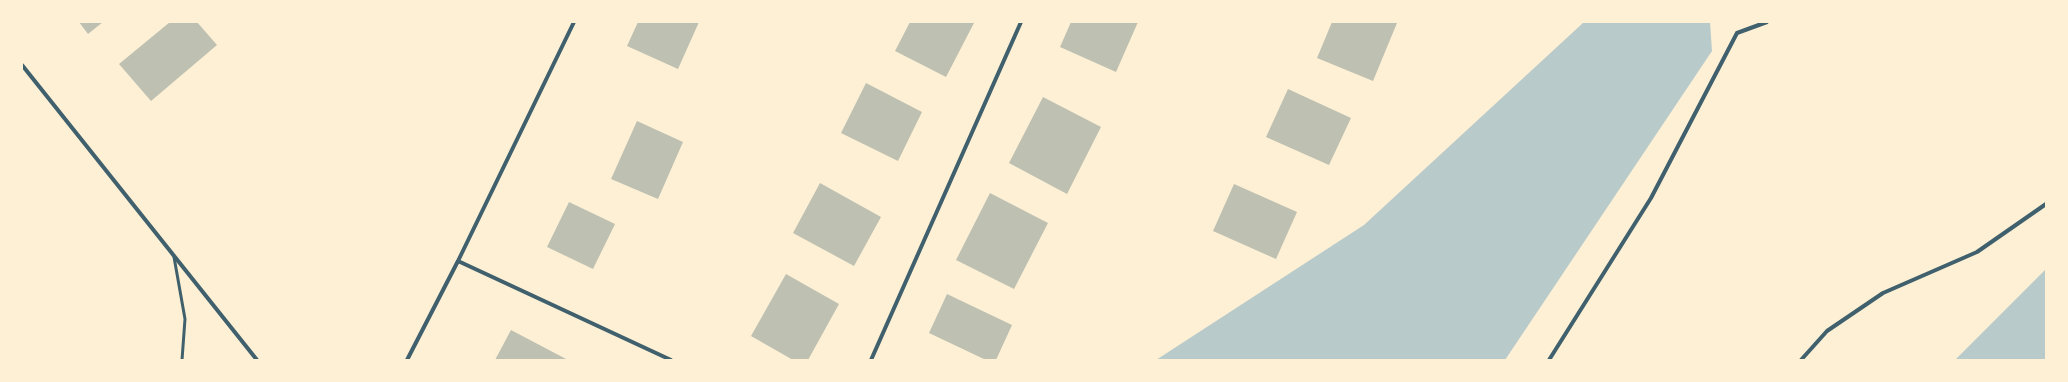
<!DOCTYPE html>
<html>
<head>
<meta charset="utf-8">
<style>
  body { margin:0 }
  #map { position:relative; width:2068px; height:382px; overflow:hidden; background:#fdf0d5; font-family:"Roboto Condensed",sans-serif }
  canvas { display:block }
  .frame { position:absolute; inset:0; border:23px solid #fdf0d5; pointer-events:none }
</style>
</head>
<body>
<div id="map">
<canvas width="2068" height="382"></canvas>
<div class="frame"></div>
</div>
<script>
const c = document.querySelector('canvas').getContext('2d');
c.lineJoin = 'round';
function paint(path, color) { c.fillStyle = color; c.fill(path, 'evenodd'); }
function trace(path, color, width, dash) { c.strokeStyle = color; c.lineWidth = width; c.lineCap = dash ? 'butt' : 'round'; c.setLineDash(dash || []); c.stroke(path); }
const green = new Path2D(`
  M1584,22H1710L1712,51L1505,360H1156L1364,225Z
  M2046,269V360H1955Z`);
const building = new Path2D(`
  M79,22H103L88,34Z
  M170,22H197L217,45L151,101L119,64Z
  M638,22H699L678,69L627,46Z
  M910,22L974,23L946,77L895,51Z
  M1071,22H1138L1116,72L1060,47Z
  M1332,22L1397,23L1373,81L1317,58Z
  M866,83L922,112L898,161L841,133Z
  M1288,89L1351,118L1329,165L1266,137Z
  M1043,97L1101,127L1067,194L1009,163Z
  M637,121L683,142L658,199L611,179Z
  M820,183L881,217L854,266L793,233Z
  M1234,184L1297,212L1276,259L1213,231Z
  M990,193L1048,223L1014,289L956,260Z
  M569,202L615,224L593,269L547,247Z
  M786,274L839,304L808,360H793L751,336Z
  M947,294L1012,325L996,360H986L929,333Z
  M511,330L568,360H495Z`);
const service = new Path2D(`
  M174,257L185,319L182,360`);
const minor = new Path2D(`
  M22,65L257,360
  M458,261L671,360
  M407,360L458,261L574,22
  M871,360L1021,22
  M1549,360L1651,198L1737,33L1767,22
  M1801,360L1827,331L1883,293L1977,252L2046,204`);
paint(green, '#b9caca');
paint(building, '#bec0b2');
trace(service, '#3f606c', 3);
trace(minor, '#3f606c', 4);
</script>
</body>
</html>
